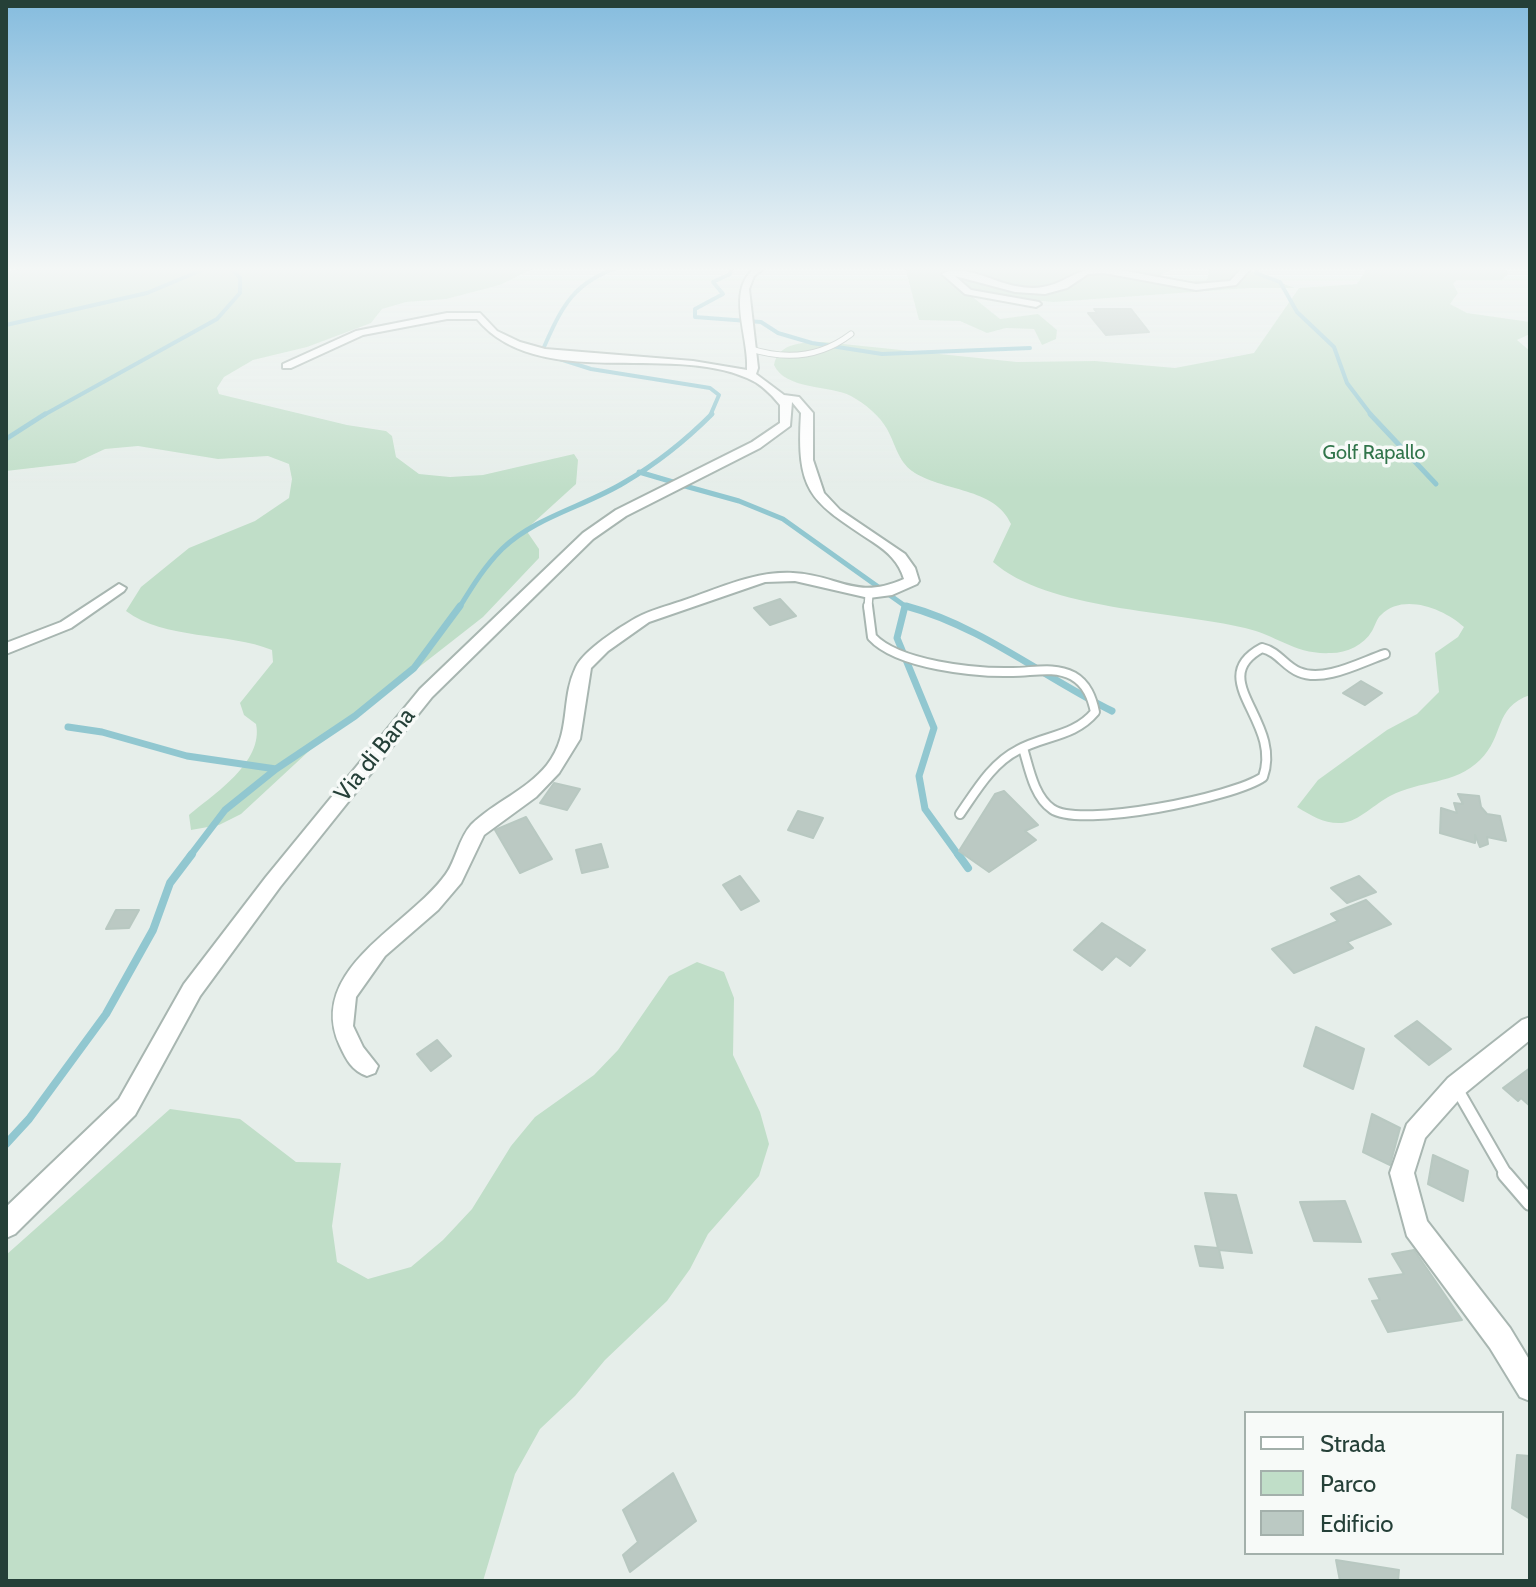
<!DOCTYPE html>
<html>
<head>
<meta charset="utf-8">
<style>
  body { margin:0 }
  #map { position:relative; width:1536px; height:1587px; overflow:hidden; background:#e6eeea; font-family:Cabin,sans-serif }
  canvas { display:block }
  .frame { position:absolute; inset:0; border:8px solid #254038; pointer-events:none }
  .legend { position:absolute; left:1244px; top:1411px; width:260px; height:144px; box-sizing:border-box; background:#f7faf8; border:2px solid #a3b0ab; margin:0; padding:10px 14px; list-style:none; font-size:24px; color:#254038 }
  .legend li { display:flex; align-items:center; gap:16px; height:40px }
  .legend b { width:40px; border:2px solid #a3b0ab }
</style>
</head>
<body>
<div id="map">
<canvas width="1536" height="1587"></canvas>
<div class="frame"></div>
<ul class="legend">
<li><b style="height:10px;background:#fff"></b>Strada</li>
<li><b style="height:22px;background:#c0dec8"></b>Parco</li>
<li><b style="height:22px;background:#bbc9c3"></b>Edificio</li>
</ul>
</div>
<script>
const c = document.querySelector('canvas').getContext('2d');
c.lineJoin = 'round';
function paint(path, color) { c.fillStyle = color; c.fill(path, 'evenodd'); }
function trace(path, color, width, dash) { c.strokeStyle = color; c.lineWidth = width; c.lineCap = dash ? 'butt' : 'round'; c.setLineDash(dash || []); c.stroke(path); }
function label(font, color, halo, rows, align = 'center') {
  c.font = font + ' Cabin,sans-serif'; c.lineWidth = 7; c.setLineDash([]); c.textBaseline = 'middle'; c.strokeStyle = halo; c.fillStyle = color; for (const [text, x, y, turn = 0] of rows) {
    c.save(); c.translate(x, y); c.rotate((+turn || 0) * Math.PI / 180); c.textAlign = isNaN(turn) ? turn : align; if (halo) c.strokeText(text, 0, 0); c.fillText(text, 0, 0); c.restore();
  }
}
const green = new Path2D(`
  M35,267H536L500,285L446,299L406,302L382,309L371,323L307,347L253,360L224,377L217,388L219,394L231,397L347,425L386,431L392,436L396,457L419,474L450,477L483,475L574,454L578,460L576,484L532,524L528,533L539,549V558L483,617L359,714L322,739L241,814L219,825L191,830L189,815C214,794 264,762 256,724L244,715L240,703L273,662L272,650C228,632 164,640 126,611L141,587L189,548L255,521L289,498L292,479L289,464L268,456L218,459L138,446L105,449L75,463L6,471V271Z
  M905,267H1176L1161,275L1170,283L1207,280L1210,267H1239L1295,288H1249L1053,302L969,294L1000,319L1038,314L1057,330L1056,339L1042,345L1034,329L1006,328L987,333L960,321L919,320Z
  M1368,267H1502L1509,273L1502,280H1457L1453,284L1458,293L1450,304L1467,313L1530,322V334L1517,340L1530,351V695C1493,708 1505,736 1480,760C1455,785 1420,780 1390,796C1376,803 1358,822 1342,823C1324,824 1312,816 1297,807L1318,780L1387,730L1417,714L1439,692L1435,653L1458,637L1464,627C1445,609 1403,592 1381,615C1377,618 1375,626 1372,631C1364,645 1347,653 1331,653C1295,655 1277,635 1245,628C1174,611 1047,610 993,562L1011,524C995,487 942,492 912,471C898,461 895,443 887,429C880,416 864,403 851,396C830,385 785,390 774,365C778,342 805,342 824,342L1017,362L1095,361L1175,368L1254,353L1299,288L1357,284Z
  M697,962L724,972L734,998L733,1055L760,1112L769,1144L759,1176L708,1234L690,1269L667,1301L605,1360L575,1396L540,1429L515,1474L483,1581H6V1255L170,1109L240,1119L296,1162L341,1163L332,1226L337,1262L368,1279L411,1267L443,1240L472,1209L511,1146L535,1117L594,1075L618,1050L669,976Z`);
const streamFar3 = new Path2D(`
  M732,267L730,274L713,282L723,294L695,309V317L761,322L778,333L812,343L882,354L1030,348
  M1257,267L1256,273L1280,282L1297,312L1334,347L1347,383L1372,416
  M6,325L147,293L209,267
  M544,347C562,306 574,282 619,267
  M547,355L591,369L710,388L719,395L710,416
  M42,416L217,319L240,293V278L230,267`);
const streamFar2 = new Path2D(`
  M1370,414L1436,484
  M6,439L45,414
  M639,472L673,482
  M685,486L739,501L783,519L905,606L914,608
  M459,608C472,587 484,567 502,549C535,517 586,506 625,482C656,464 687,439 712,414`);
const streamFar1 = new Path2D(`
  M905,606L897,638L934,728L919,776L925,809L959,856
  M906,606C981,626 1043,677 1112,711
  M68,727L102,732L187,756L276,769
  M190,856L225,810L276,769L355,716L414,668L460,606`);
const stream = new Path2D(`
  M958,854L968,868
  M6,1144L29,1119L106,1014L153,930L170,883L192,854`);
const building = new Path2D(`
  M1094,309H1131L1149,332L1106,335L1088,313H1097Z
  M780,599L796,616L770,625L754,608Z
  M1361,681L1382,693L1365,705L1343,693Z
  M554,783L580,789L567,810L540,803Z
  M1004,791L1038,825L1025,831L1036,840L989,872L959,851L995,794Z
  M1458,794L1479,796L1481,807L1487,814L1500,816L1506,841L1487,837L1488,844L1480,847L1475,835V843L1440,833L1441,808L1457,813L1454,803L1463,804Z
  M798,811L823,818L813,838L788,830Z
  M526,817L552,859L520,873L495,830Z
  M601,844L608,867L582,873L576,850Z
  M740,876L759,901L741,910L723,885Z
  M1359,876L1376,892L1347,903L1331,888Z
  M1366,900L1391,924L1347,942L1353,948L1294,973L1272,949L1338,921L1331,914Z
  M116,910H139L129,928L106,929Z
  M1102,923L1145,950L1130,966L1116,956L1102,970L1074,950Z
  M1417,1021L1451,1049L1429,1065L1395,1036Z
  M1316,1027L1364,1049L1353,1089L1304,1066Z
  M437,1040L451,1056L431,1071L417,1054Z
  M1530,1068V1106L1521,1098L1518,1101L1503,1088Z
  M1372,1114L1400,1128L1390,1165L1363,1152Z
  M1433,1155L1468,1171L1463,1201L1428,1184Z
  M1205,1193L1236,1195L1252,1253L1219,1250L1223,1268L1200,1266L1195,1246L1218,1248Z
  M1345,1201L1361,1242L1314,1241L1300,1202Z
  M1414,1250L1462,1320L1388,1332L1372,1301L1380,1300L1369,1279L1404,1274L1392,1254Z
  M1517,1455L1530,1456V1519L1512,1508Z
  M673,1473L696,1521L630,1572L623,1555L638,1542L623,1510Z
  M1336,1560L1399,1570L1398,1581H1340Z`);
const laneFar4 = new Path2D(`
  M751,349C786,360 821,357 851,334`);
const laneFar3 = new Path2D(`
  M868,608L869,594`);
const laneFar2 = new Path2D(`
  M868,606L872,637C898,665 975,673 1013,672C1033,672 1054,666 1073,676C1087,684 1092,698 1095,712C1074,737 1045,735 1018,750C992,763 976,791 960,814
  M1023,748C1029,768 1034,797 1052,809C1080,829 1235,797 1263,777C1283,721 1204,679 1262,648C1279,652 1284,666 1299,672C1324,683 1361,662 1385,654`);
const laneFar1 = new Path2D(`
  M1457,1089L1507,1176`);
const lane = new Path2D(`
  M1505,1174L1530,1203`);
const street = new Path2D(`
  M757,267H766L754,276L749,289L758,368L756,374L784,395L799,397L813,413V460L824,493L840,510L905,554L915,568L919,581L917,584L892,595L869,598L795,581L765,582L649,622L608,651L591,668L580,739L559,773L536,797L484,835L461,883L438,910L385,956L356,997L353,1026L363,1047L378,1066L375,1073L367,1076C352,1071 346,1059 340,1046C305,969 409,926 446,874C456,860 459,838 471,825C494,802 526,791 547,765C572,733 560,700 576,667C584,650 620,627 636,618C650,610 667,606 682,601C718,589 754,571 793,573C839,575 855,601 904,579C899,562 888,552 873,542C811,501 796,494 801,413L792,402L790,426L760,448L626,516L593,539L432,697L280,887L200,996L135,1115L15,1234L6,1238V1207L119,1099L184,984L266,877L420,689L583,533L616,510L752,442L780,423V405C771,394 760,383 747,378C669,343 537,392 477,319H447L363,335L291,368H283V364L356,331L447,313H480L497,331L520,342L545,349L693,361L747,370C750,338 724,288 757,267Z
  M1104,267L1196,284L1230,281L1243,267H1252L1236,285L1196,290L1104,273L1088,274L1067,288L1045,294L1015,292L955,276L971,290L1039,302L1041,304L1036,307L965,294L942,274C963,263 993,282 1015,286C1060,295 1066,269 1104,267Z
  M119,584L126,588L124,591L71,628L6,654V643L61,622Z
  M1530,1017V1040L1464,1094L1425,1138L1414,1173L1427,1221L1510,1328L1530,1361V1401L1520,1397L1490,1348L1407,1236L1390,1173L1407,1124L1448,1078L1522,1020Z`);
const farParknames = [
  ["Golf Rapallo",1374,453]
];
const streetNames = [
  ["Via di Bana",375,755,-51]
];
paint(green, '#c0dec8');
trace(streamFar3, '#91c7d0', 4);
trace(streamFar2, '#91c7d0', 5);
trace(streamFar1, '#91c7d0', 7);
trace(stream, '#91c7d0', 8);
paint(building, '#bbc9c3');
trace(building, '#b8c8c1', 2);
trace(laneFar4, '#a8b6b1', 7);
trace(laneFar3, '#a8b6b1', 10);
trace(laneFar2, '#a8b6b1', 12);
trace(laneFar1, '#a8b6b1', 15);
trace(lane, '#a8b6b1', 18);
trace(street, '#a8b6b1', 4);
trace(laneFar4, '#fff', 5);
trace(laneFar3, '#fff', 7);
trace(laneFar2, '#fff', 8);
trace(laneFar1, '#fff', 11);
trace(lane, '#fff', 14);
paint(street, '#fff');
const sky = c.createLinearGradient(0, 0, 0, 489);
sky.addColorStop(0, '#85bcde');
sky.addColorStop(0.55, '#f4f7f6');
sky.addColorStop(1, '#f4f7f600');
c.fillStyle = sky;
c.fillRect(0, 0, 1536, 489);
label('20px', '#31754b', '#f7faf8', farParknames);
label('24px', '#254038', '#f7faf8', streetNames);
</script>
</body>
</html>
